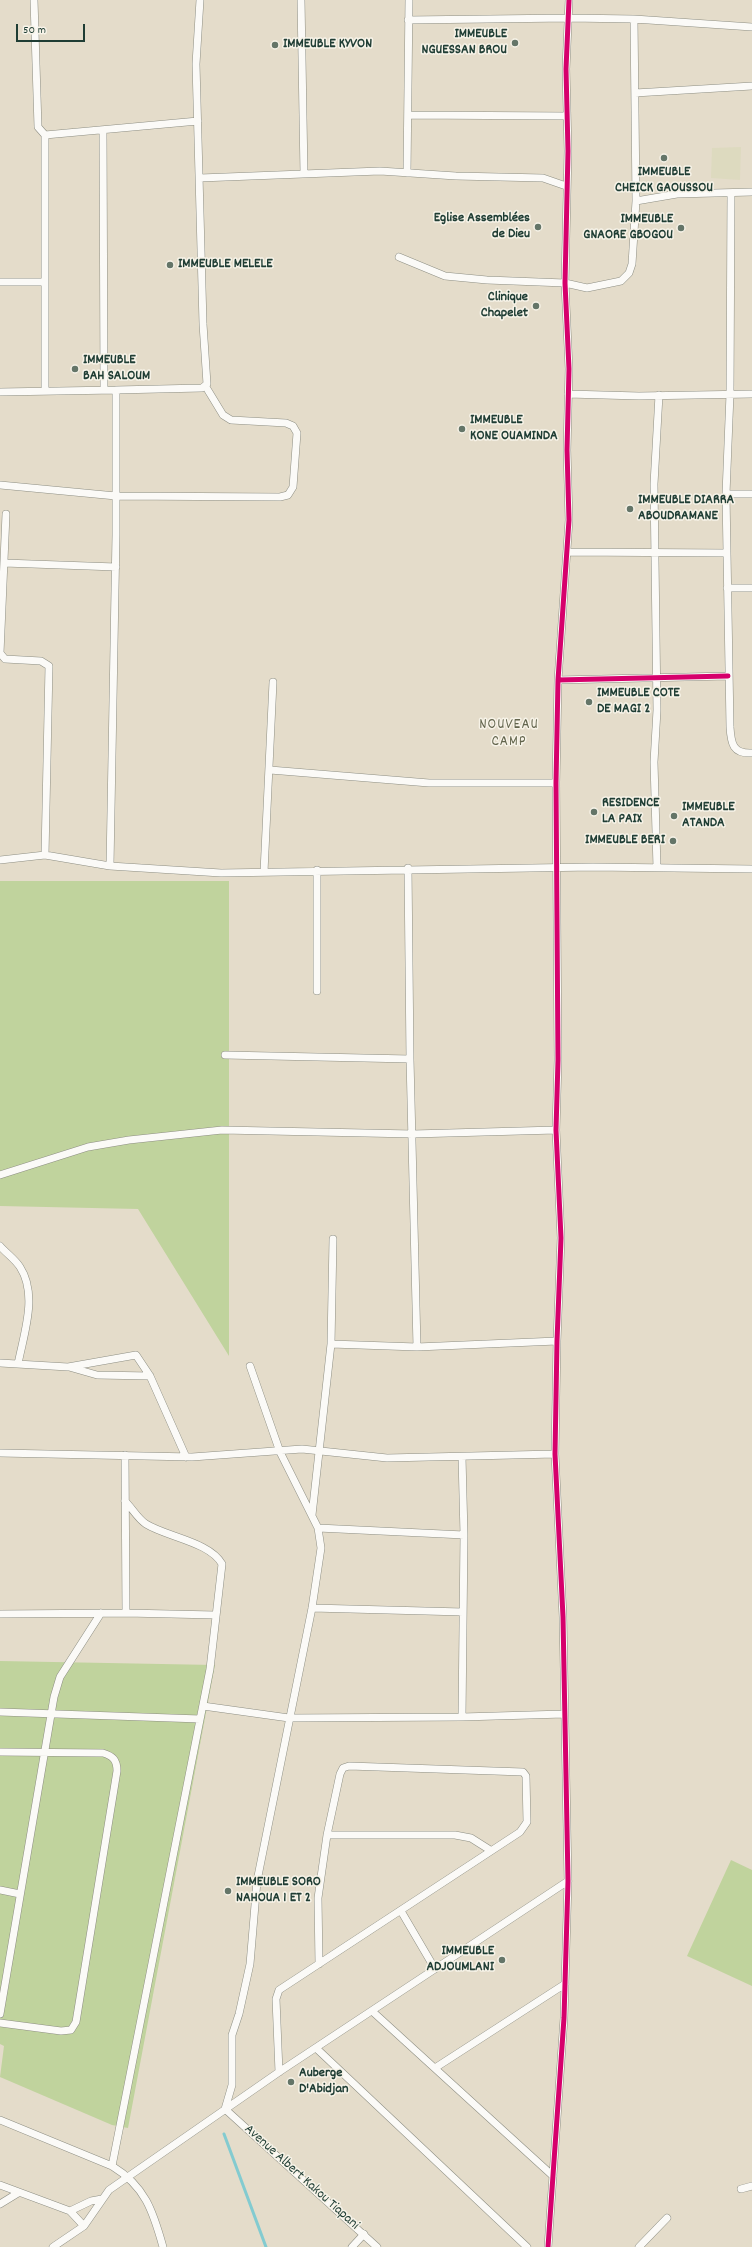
<!DOCTYPE html>
<html>
<head>
<meta charset="utf-8">
<style>
  body { margin:0 }
  #map { position:relative; width:752px; height:2247px; overflow:hidden; background:#e4dcca; font-family:Dekko,sans-serif }
  canvas { display:block }
  .scale { position:absolute; left:16px; top:24px; width:69px; height:18px; box-sizing:border-box; border:2px solid #1f3d34; border-top:0; padding-left:5px; font-size:12px; line-height:14px; white-space:nowrap; color:#1f3d34; -webkit-text-stroke:3px #f7f3e8; paint-order:stroke }
</style>
</head>
<body>
<div id="map">
<canvas width="752" height="2247"></canvas>
<div class="scale">50 m</div>
</div>
<script>
const c = document.querySelector('canvas').getContext('2d');
c.lineJoin = 'round';
function paint(path, color) { c.fillStyle = color; c.fill(path, 'evenodd'); }
function trace(path, color, width, dash) { c.strokeStyle = color; c.lineWidth = width; c.lineCap = dash ? 'butt' : 'round'; c.setLineDash(dash || []); c.stroke(path); }
function label(font, color, halo, rows, align = 'center') {
  c.font = font + ' Dekko,sans-serif'; c.lineWidth = 3; c.setLineDash([]); c.textBaseline = 'middle'; c.strokeStyle = halo; c.fillStyle = color; for (const [text, x, y, turn = 0] of rows) {
    c.save(); c.translate(x, y); c.rotate((+turn || 0) * Math.PI / 180); c.textAlign = isNaN(turn) ? turn : align; if (halo) c.strokeText(text, 0, 0); c.fillText(text, 0, 0); c.restore();
  }
}
const built = new Path2D(`
  M741,147L740,180L711,178L712,148Z`);
const green = new Path2D(`
  M0,881H229V1356L138,1209L0,1206Z
  M0,1661L215,1665L128,2128L112,2125L0,2077L4,2046L0,2044Z
  M731,1860L752,1870V1986L687,1956Z`);
const stream = new Path2D(`
  M224,2134L266,2247`);
const minor = new Path2D(`
  M34,0L38,127L45,135L198,121
  M301,0L304,174
  M569,0L566,69L568,151L565,283L569,369L567,450L569,520L558,680L728,676
  M634,19L636,201
  M408,20L569,18L634,19L752,27
  M635,93L752,86
  M408,115L567,116
  M103,130L104,390
  M45,135V390
  M407,173L409,0
  M200,178L380,171L456,176L543,178L566,186
  M731,193L730,394L726,494L730,727C731,744 733,754 752,753
  M399,257L445,276L487,280L565,283L587,288L621,281L629,273L632,264L636,201L677,194L752,192
  M0,282H44
  M116,390L202,388L207,384L203,324L196,64L200,0
  M0,392L116,390V535L110,866
  M568,394L639,396L752,394
  M0,485L116,496L280,497L288,495L293,487L297,433L293,426L286,423L231,420L223,415L206,387
  M726,494H752
  M6,514L0,653L5,659L41,661L49,666L45,855
  M567,552L727,553
  M4,563L116,567
  M727,588H752
  M270,770L429,783H556
  M0,860L45,855L110,866L221,873L593,867L752,869
  M408,868L410,1059L417,1347
  M657,868L654,762L657,710L654,484L659,395
  M264,872L273,682
  M317,991V870
  M225,1055L410,1059
  M0,1175L88,1147L129,1140L222,1130L413,1134L556,1130
  M0,1246C6,1253 15,1259 20,1267C38,1295 24,1333 18,1364
  M331,1344L417,1347L557,1341
  M0,1363L68,1367L136,1355L150,1376L186,1457
  M69,1367L97,1375L150,1376
  M0,1453L192,1457L302,1449L387,1458L555,1454
  M125,1455L126,1613
  M462,1457L464,1535L462,1717
  M312,1515L331,1344L333,1239
  M318,1528L464,1535
  M312,1608L463,1612
  M0,1614L126,1613L215,1615
  M203,1706L289,1718L462,1717L564,1714
  M0,1712L200,1719
  M0,1752L103,1753C113,1756 117,1760 117,1771L76,2022L71,2030L61,2031L0,2023
  M327,1835H455L471,1838L490,1850
  M0,1890L20,1894
  M401,1911L435,1969
  M372,2011L553,2176
  M0,2014L54,1697L60,1677L101,1613
  M316,2048L527,2247
  M435,2068L565,1984
  M279,2072L276,1999L279,1990L520,1832L527,1822L526,1776L523,1772L349,1766L343,1768L340,1774L327,1835L318,1898L319,1964
  M225,2109L232,2085V2035L239,2014L250,1964L257,1881L312,1608L321,1548L318,1528L280,1452L250,1366
  M225,2109L377,2247
  M0,2120L112,2166C145,2186 153,2211 163,2247
  M112,2166L210,1669L222,1564C210,1542 167,1537 146,1524C138,1519 132,1508 125,1501
  M0,2185L70,2211L84,2226
  M741,2189L752,2186
  M0,2204L18,2193
  M70,2211L91,2201L102,2199
  M53,2247L84,2226L109,2190L279,2072L568,1881
  M352,2247L364,2234
  M548,2247L564,2018L568,1881L563,1617L555,1454L557,1341L561,1238L556,1130L558,1060L556,783L558,680
  M639,2247L667,2218`);
const cycleway = new Path2D(`
  M569,0L566,69L568,151L565,283L569,369L567,450L569,520L558,680L728,676
  M548,2247L564,2018L568,1881L563,1617L555,1454L557,1341L561,1238L556,1130L558,1060L556,783L558,680`);
const markers = [
  [515,43,4,"#647568"],
  [275,45,4,"#647568"],
  [664,158,4,"#647568"],
  [538,227,4,"#647568"],
  [681,228,4,"#647568"],
  [170,265,4,"#647568"],
  [536,306,4,"#647568"],
  [75,369,4,"#647568"],
  [462,429,4,"#647568"],
  [630,509,4,"#647568"],
  [589,702,4,"#647568"],
  [594,812,4,"#647568"],
  [674,816,4,"#647568"],
  [673,841,4,"#647568"],
  [228,1891,4,"#647568"],
  [502,1960,4,"#647568"],
  [291,2082,4,"#647568"]
];
const poiNames = [
  ["IMMEUBLE",507,35,"right"],
  ["NGUESSAN BROU",507,51,"right"],
  ["IMMEUBLE KYVON",283,45],
  ["IMMEUBLE",664,173,"center"],
  ["CHEICK GAOUSSOU",664,189,"center"],
  ["Eglise Assemblées",530,219,"right"],
  ["de Dieu",530,235,"right"],
  ["IMMEUBLE",673,220,"right"],
  ["GNAORE GBOGOU",673,236,"right"],
  ["IMMEUBLE MELELE",178,265],
  ["Clinique",528,298,"right"],
  ["Chapelet",528,314,"right"],
  ["IMMEUBLE",83,361],
  ["BAH SALOUM",83,377],
  ["IMMEUBLE",470,421],
  ["KONE OUAMINDA",470,437],
  ["IMMEUBLE DIARRA",638,501],
  ["ABOUDRAMANE",638,517],
  ["IMMEUBLE COTE",597,694],
  ["DE MAGI 2",597,710],
  ["RESIDENCE",602,804],
  ["LA PAIX",602,820],
  ["IMMEUBLE",682,808],
  ["ATANDA",682,824],
  ["IMMEUBLE BERI",665,841,"right"],
  ["IMMEUBLE SORO",236,1883],
  ["NAHOUA 1 ET 2",236,1899],
  ["IMMEUBLE",494,1952,"right"],
  ["ADJOUMLANI",494,1968,"right"],
  ["Auberge",299,2074],
  ["D'Abidjan",299,2090]
];
const streetNames = [
  ["Avenue Albert Kakou Tiapani",301,2178,42]
];
const neighbourhoodNames = [
  ["NOUVEAU",509,726],
  ["CAMP",509,743]
];
paint(built, '#dddabf');
paint(green, '#c0d39d');
trace(stream, '#83cbd0', 3);
trace(minor, '#8d8e83', 8);
trace(minor, '#fbfaf7', 7);
trace(cycleway, '#d6006c', 5);
for (const [x, y, r, color] of markers) { const dot = new Path2D(); dot.arc(x, y, r, 0, 2 * Math.PI); c.fillStyle = color; c.fill(dot); trace(dot, '#f7f3e8', 1.5); }
label('bold 14px', '#1f3d34', '#f7f3e8', poiNames, 'left');
label('14px', '#1f3d34', '#f7f3e8', streetNames);
c.letterSpacing = '1px';
label('15px', '#63654d', '#f7f3e8', neighbourhoodNames);
c.letterSpacing = '0px';
</script>
</body>
</html>
